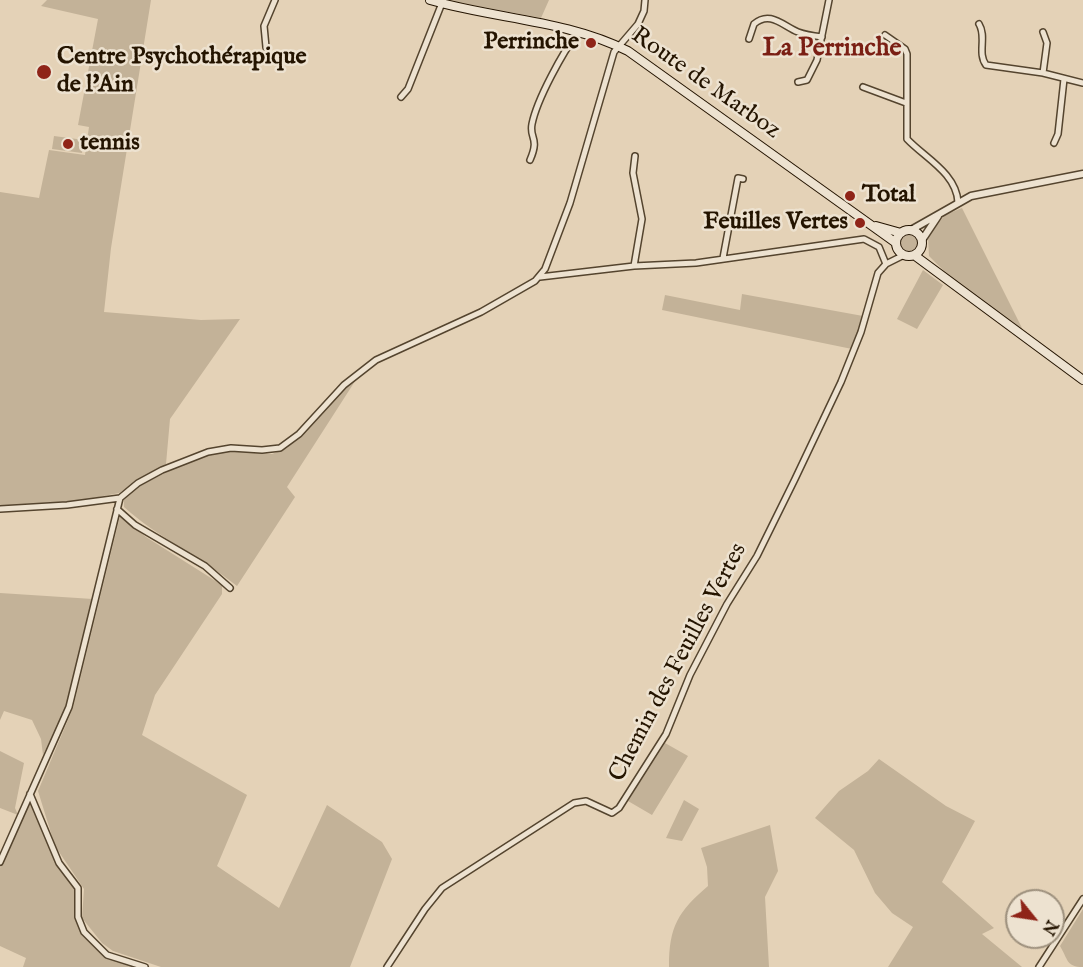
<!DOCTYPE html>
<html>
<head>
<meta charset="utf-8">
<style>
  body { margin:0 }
  #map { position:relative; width:1083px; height:967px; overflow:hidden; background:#e4d2b7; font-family:"IM FELL English",serif }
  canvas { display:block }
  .north { position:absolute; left:1005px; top:889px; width:60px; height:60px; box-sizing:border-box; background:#ede2d0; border:2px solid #9d907d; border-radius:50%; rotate:120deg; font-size:16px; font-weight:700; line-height:24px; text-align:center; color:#241400 }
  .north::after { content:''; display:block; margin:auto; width:21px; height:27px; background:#8f2418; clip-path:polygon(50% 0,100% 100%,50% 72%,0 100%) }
</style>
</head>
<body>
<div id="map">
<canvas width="1083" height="967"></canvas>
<div class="north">N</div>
</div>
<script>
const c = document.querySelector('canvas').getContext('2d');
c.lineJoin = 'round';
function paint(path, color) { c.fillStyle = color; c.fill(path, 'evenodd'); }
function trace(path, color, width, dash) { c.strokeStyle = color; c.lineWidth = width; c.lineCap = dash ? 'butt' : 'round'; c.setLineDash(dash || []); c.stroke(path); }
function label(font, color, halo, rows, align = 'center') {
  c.font = font + ' "IM FELL English",serif'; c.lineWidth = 5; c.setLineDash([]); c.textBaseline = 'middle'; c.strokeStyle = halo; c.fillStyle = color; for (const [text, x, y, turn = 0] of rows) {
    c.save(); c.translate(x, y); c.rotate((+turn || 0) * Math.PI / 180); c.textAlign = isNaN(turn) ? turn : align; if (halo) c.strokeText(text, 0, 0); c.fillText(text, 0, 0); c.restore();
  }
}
const green = new Path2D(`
  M47,0H151L111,248L104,312L201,320L240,319L170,419L166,464L119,493L73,502L0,507V192L39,198L49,150L85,155L89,127L78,125L98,19L41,6Z
  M445,0H549L541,18Z
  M54,136L84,140L82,153L52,149Z
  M962,208L1023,330L955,282L929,256L928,236L945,215Z
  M900 243a9 9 0 1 1 18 0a9 9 0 1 1-18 0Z
  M923,270L943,285L917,329L897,319Z
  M742,294L863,316L852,349L662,310L665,295L740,310Z
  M359,375L287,487L295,497L237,586C201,557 157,537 124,507V498L138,487L175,468L213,453L231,450L272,454L287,448L334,397Z
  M120,516L146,537L222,585V594L155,695L142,735L247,795L217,866L279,908L327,805L382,842L392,859L350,967H161L113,951L102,943L82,918L84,889L55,846L38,791L73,708Z
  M0,593L93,599L66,709L43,755L41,739L32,720L4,711L0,720Z
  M665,743L688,756L652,815L628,801Z
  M0,751L24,763L15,808L18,815L0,808Z
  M879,759L946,806L975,821L942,882L994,928L982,934L1022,967H888L913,927L892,913L875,893L854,850L815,818L839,791L868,771Z
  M684,800L699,809L682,841L666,838Z
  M30,802L53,857L75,887V915L82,932L104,955L142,967H23L26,958L0,946V868Z
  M770,825L778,871L765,897L769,967H669C669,926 678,912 708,886L707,867L701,848Z
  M1083,909V967C1066,967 1068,959 1060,946Z`);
const minor = new Path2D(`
  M979,24C987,37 977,53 986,65L1043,73L1083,83
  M1043,32L1047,43L1043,73
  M885,35L905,49L907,54V139C925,158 956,173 958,202
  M749,39L754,24C770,10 783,26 798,32C806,35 814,36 822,37
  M266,47L264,26L275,0
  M798,82L807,80L817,60L829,0
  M863,87L906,103
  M401,97L408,89L442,3
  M1054,143L1058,134L1064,79
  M530,160C540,137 529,139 532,124C537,99 563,52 578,32
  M723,258L738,178L743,179
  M634,266L642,219L633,173L635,156
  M540,277L634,266L696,263L864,239L879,247L886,264
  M0,509L67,505L120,498L138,483L162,470L208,452L231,448L262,450L280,448L299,434L344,385L376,360L481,312L535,281L545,269L570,203L614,52L638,24L644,11L645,0
  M117,509L135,525L205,566L230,588
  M30,794L59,863L78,888V917L84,932L107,955L145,967
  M0,862L69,707L120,498
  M387,967L425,909L442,888L574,803L586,801L612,813L619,808L666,734L690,675L727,604L757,556L795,479L841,382L861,332L878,273L886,264L904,255
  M1039,967L1083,899`);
const tertiary = new Path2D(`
  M911,230L971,196L1083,174
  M922,240L938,216`);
const secondary = new Path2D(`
  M430,0C495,19 567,20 628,51L896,243
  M876,226L901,233
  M896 243a13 13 0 1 1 26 0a13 13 0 1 1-26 0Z
  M914,255L1083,380`);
const markers = [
  [591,43,6,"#8f2418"],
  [44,72,8,"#8f2418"],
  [68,144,6,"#8f2418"],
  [850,196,6,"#8f2418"],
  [860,223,6,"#8f2418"]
];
const poiNames = [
  ["Perrinche",579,43,"right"],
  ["Centre Psychothérapique",57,58],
  ["de l'Ain",57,86],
  ["tennis",80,144],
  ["Total",862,196],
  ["Feuilles Vertes",848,223,"right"]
];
const streetNames = [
  ["Route de Marboz",705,84,35],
  ["Chemin des Feuilles Vertes",679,663,-62]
];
const neighbourhoodNames = [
  ["La Perrinche",832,50]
];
paint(green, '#c3b298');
trace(minor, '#54442e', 8);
trace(tertiary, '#54442e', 9);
trace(secondary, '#241400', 10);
trace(minor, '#ede2d0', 5);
trace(tertiary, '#ede2d0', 6);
trace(secondary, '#ede2d0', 8);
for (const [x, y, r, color] of markers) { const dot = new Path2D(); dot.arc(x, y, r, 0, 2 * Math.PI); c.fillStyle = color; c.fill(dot); trace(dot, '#ede2d0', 2); }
label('bold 24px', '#241400', '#ede2d0', poiNames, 'left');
label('24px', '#241400', '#ede2d0', streetNames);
label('bold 26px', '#7a1f14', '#ede2d0', neighbourhoodNames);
</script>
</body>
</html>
